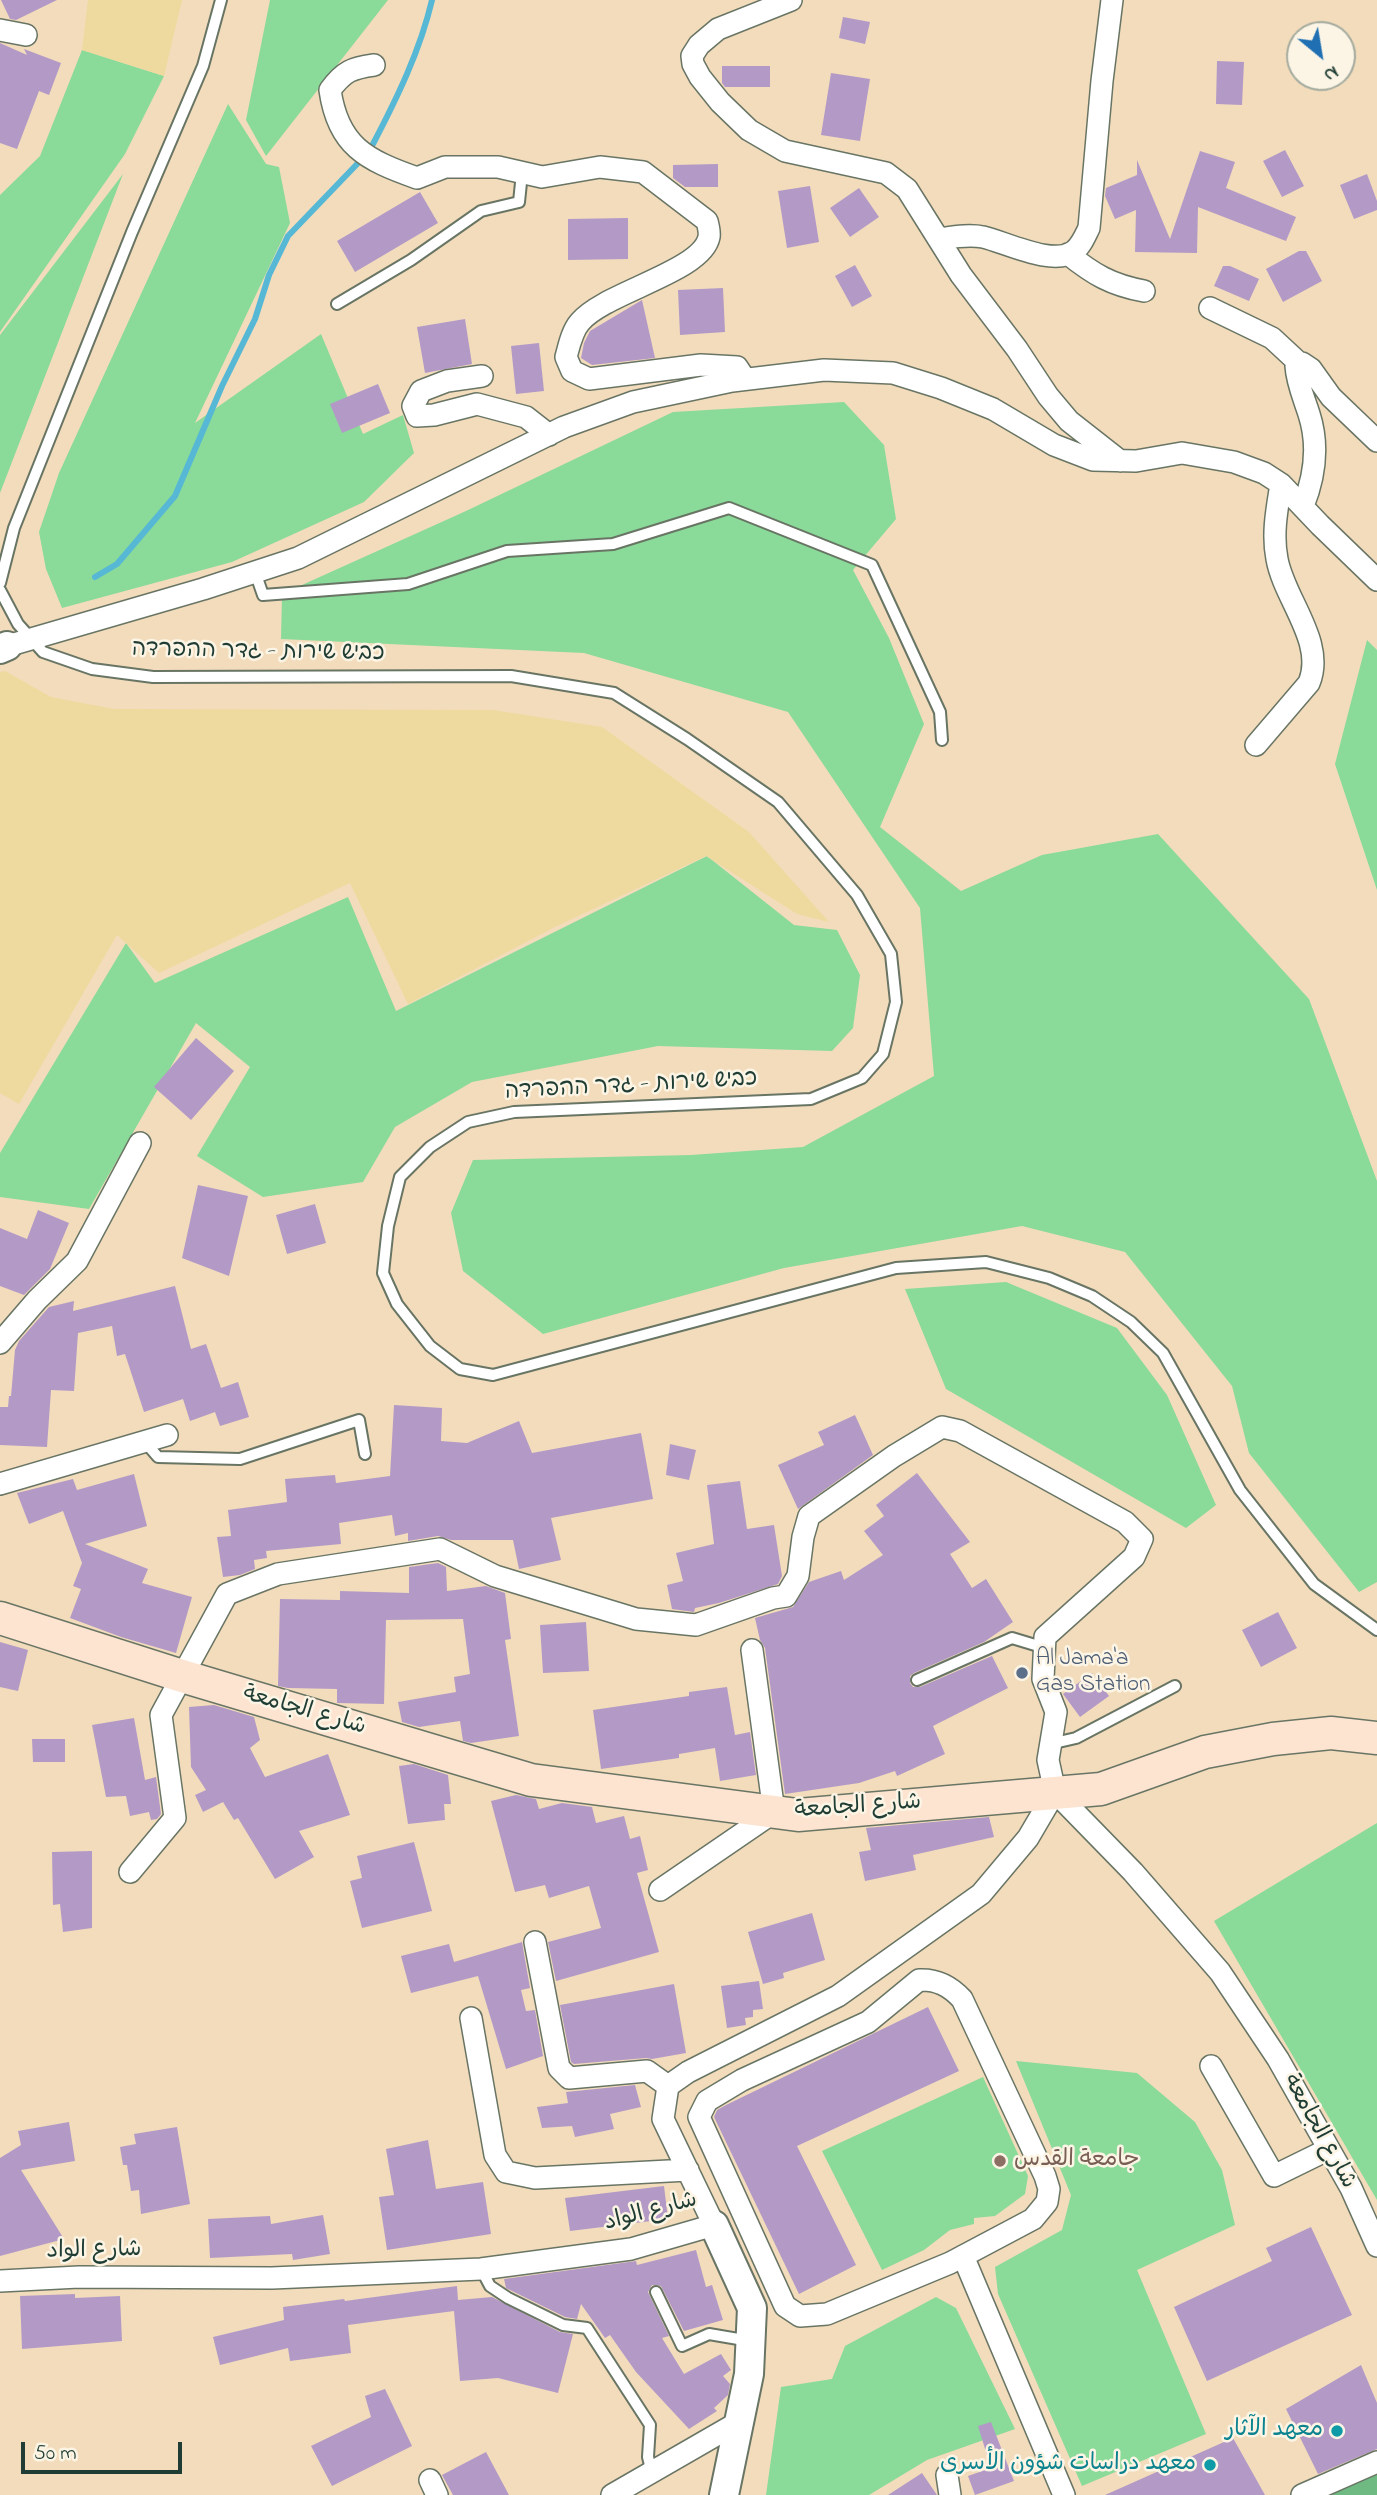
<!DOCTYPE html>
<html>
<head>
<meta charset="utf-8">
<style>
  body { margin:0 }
  #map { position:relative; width:1377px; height:2495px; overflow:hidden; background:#f2dcbc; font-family:"Indie Flower",sans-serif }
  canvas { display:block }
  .north { position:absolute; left:1286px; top:21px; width:70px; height:70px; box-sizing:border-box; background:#fcf5e5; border:2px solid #a4ab9e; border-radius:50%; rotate:150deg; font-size:19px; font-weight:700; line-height:28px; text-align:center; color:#1f3d34 }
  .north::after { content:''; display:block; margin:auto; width:24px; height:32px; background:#1f6fb2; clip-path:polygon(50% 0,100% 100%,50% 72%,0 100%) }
  .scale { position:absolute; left:21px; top:2442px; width:161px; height:32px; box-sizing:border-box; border:4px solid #1f3d34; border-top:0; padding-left:9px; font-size:21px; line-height:24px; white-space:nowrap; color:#1f3d34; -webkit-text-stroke:5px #fcf5e5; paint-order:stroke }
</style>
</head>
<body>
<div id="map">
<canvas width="1377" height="2495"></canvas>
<div class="north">N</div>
<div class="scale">50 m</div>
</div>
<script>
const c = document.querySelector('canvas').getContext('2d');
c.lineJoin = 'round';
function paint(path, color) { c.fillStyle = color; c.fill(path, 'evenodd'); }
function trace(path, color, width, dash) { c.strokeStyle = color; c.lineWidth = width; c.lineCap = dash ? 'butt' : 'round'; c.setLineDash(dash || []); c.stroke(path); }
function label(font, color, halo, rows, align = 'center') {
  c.font = font + ' "Indie Flower","Playpen Sans Arabic","Playpen Sans Hebrew",sans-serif'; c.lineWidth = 5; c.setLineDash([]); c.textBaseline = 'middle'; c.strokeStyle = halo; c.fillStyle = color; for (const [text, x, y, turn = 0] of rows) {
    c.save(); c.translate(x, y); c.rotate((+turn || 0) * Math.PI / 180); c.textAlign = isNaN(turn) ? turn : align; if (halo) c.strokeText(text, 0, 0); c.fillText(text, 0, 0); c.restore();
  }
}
const green = new Path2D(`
  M270,0H388L266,156L246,120Z
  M82,50L164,76L125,154L0,332V195L40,156Z
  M228,104L266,164L279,167L290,223L195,423L321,334L363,434L403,415L414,453L364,502L232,562L62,608L46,569L39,532L59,473Z
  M123,174L0,493V335Z
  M844,402L884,445L896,519L853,570L889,638L924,724L880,827L961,891L1042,855L1158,834L1309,999L1377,1181V1582L1359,1592L1249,1453L1232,1386L1125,1252L1022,1226L784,1268L543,1334L463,1271L451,1213L473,1160L691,1155L803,1147L934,1076L920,908L788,712L584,653L281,639L282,594L466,511L673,412Z
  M1367,640L1377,650V890L1335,764Z
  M707,856L794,925L837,930L860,975L853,1028L832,1051L658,1046L472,1082L395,1127L363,1182L263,1197L197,1156L250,1067L196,1023L89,1209L0,1197V1153L126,943L155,983L348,897L396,1011Z
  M1006,1282L1117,1328L1167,1395L1216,1505L1186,1528L946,1389L905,1289Z
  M1377,1823V2200L1214,1921Z
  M1016,2061L1137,2073L1195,2122L1222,2170L1235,2225L1137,2270L1206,2434L1082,2486L998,2294L995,2267L1062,2230L1071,2195Z
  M983,2077L1028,2176L1025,2194L995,2216L974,2218V2224L950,2230L924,2250L882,2270L822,2151Z
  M936,2297L956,2308L1015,2429L927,2460L869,2495H766L781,2387L832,2379L845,2346Z`);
const forest = new Path2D(`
  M1377,2471V2495H1322Z`);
const sand = new Path2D(`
  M88,0H182L164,76L82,50Z
  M5,671L51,697L114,709L493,710L602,727L749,832L829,922L797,914L706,856L555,927L408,1004L350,883L159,973L117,935L19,1104L0,1093V672Z`);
const stream = new Path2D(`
  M373,144C397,98 420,51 432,0
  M95,577L117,564L175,496L222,386L255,319L269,275L288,236L360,161`);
const building = new Path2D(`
  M1,0H57L16,20L10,19Z
  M843,17L870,22L865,44L839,38Z
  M0,43L27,55L24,49L61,63L49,95L39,91L17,149L0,143Z
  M1217,61L1244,62L1242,105L1216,104Z
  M722,66H770V87H725L722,83Z
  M831,73L870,79L860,141L821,135Z
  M1285,150L1304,186L1282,197L1263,161Z
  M1200,151L1235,162L1226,188L1296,217L1286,241L1198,207L1197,253L1135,252L1136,210L1115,219L1105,196L1106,188L1137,175V160L1170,239Z
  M718,164V187H685L673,178V165Z
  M1367,174L1377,201V210L1354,219L1340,185Z
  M810,186L819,242L787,248L778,191Z
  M859,188L879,217L850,237L830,208Z
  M420,192L438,223L355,272L337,241Z
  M628,218V259L568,260V219Z
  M1299,251H1306L1322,281L1283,302L1266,269Z
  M855,265L872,296L852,307L835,276Z
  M1223,266H1230L1259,279L1249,301L1214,286Z
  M723,288L725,332L680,335L678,290Z
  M642,300L655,358L592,365L581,358L584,343L590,331Z
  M465,319L472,364L425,373L417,327Z
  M539,343L544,391L516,394L511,346Z
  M378,384L390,413L342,433L330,404Z
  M196,1038L234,1071L191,1120L154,1087Z
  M198,1185L248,1196L229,1276L182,1258Z
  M315,1204L326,1243L287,1254L276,1215Z
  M38,1210L69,1223L50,1269L24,1295L0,1286V1228L27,1239Z
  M175,1286L191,1349L206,1344L221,1388L238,1382L249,1417L220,1426L215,1412L190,1421L183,1399L144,1412L125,1354L117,1356L112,1326L78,1333L74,1391L51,1390L47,1447L0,1445V1407H8L9,1396H11L15,1350L19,1341L49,1307L74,1301L73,1311Z
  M394,1405L442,1408L441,1441L467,1443L519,1421L532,1453L641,1433L653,1499L551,1518L561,1560L519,1569L513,1540H451L438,1536L408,1541V1533L395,1536L392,1515L339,1523L341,1544L266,1551L267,1558L254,1560L255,1569L240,1575L223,1577L217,1537L231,1536L228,1510L287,1502L285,1479L335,1475L336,1483L390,1476Z
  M855,1415L873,1455L798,1509L778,1465L824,1445L818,1432Z
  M670,1444L696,1450L689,1480L666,1475Z
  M917,1473L970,1542L950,1554L972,1588L986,1579L1013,1622L984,1642L914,1673L910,1676V1683L913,1687H920L992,1656L1008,1688L933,1726L945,1754L897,1776L895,1771L859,1783L785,1794L765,1648L760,1640L755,1618L793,1607L809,1582L841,1571L844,1580L883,1555L864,1531L884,1516L876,1505Z
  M134,1474L147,1526L85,1544L148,1569L142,1583L192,1597L176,1653L121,1637L70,1618L81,1589L73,1586L82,1563L63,1511L29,1524L17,1493L73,1479L77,1490Z
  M740,1481L747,1529L774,1525L782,1576L778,1584L719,1603L695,1608L694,1612L672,1609L667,1585L683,1581L676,1553L714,1544L707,1485Z
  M438,1563L446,1567L447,1591L486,1586L505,1593L511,1639L505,1640L519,1736L471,1743L463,1741L460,1721L419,1727L402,1722L398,1702L456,1692L454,1677L470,1674L463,1619L386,1620L384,1704L337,1703V1689L288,1688L278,1686L280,1599L340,1600V1591L409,1593V1567Z
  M1278,1612L1297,1648L1261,1667L1242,1630Z
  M586,1622L589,1671L543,1673L540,1625Z
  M0,1642L28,1650L18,1691L0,1687Z
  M1092,1673L1109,1696L1080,1717L1063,1694Z
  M727,1687L735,1735L750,1732L756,1775L720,1781L715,1748L679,1754V1758L601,1769L593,1710L689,1696V1692Z
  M214,1705L254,1717L260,1740L250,1748L265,1777L328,1754L350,1815L299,1831L314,1857L275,1879L238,1818L234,1820L223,1802L203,1812L195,1795L206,1790L191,1767L189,1707Z
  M134,1718L145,1780L156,1777L161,1814L157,1819L151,1820L149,1812L130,1816L126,1796L106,1797L92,1725Z
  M32,1739H65V1762H33Z
  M414,1764L448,1775L451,1804H444L445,1820L408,1824L399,1766Z
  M516,1795L536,1799L539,1809L562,1803L592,1807L596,1823L624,1816L630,1839L640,1836L648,1870L637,1873L659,1952L556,1981L548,1942L601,1928L589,1886L549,1898L545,1885L515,1892L491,1801Z
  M989,1817L994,1837L913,1855L916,1870L865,1881L859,1852L871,1850L866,1828Z
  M414,1842L432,1911L362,1928L350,1881L362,1878L357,1856Z
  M92,1851V1928L63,1932L60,1904L53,1905L52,1852Z
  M812,1913L825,1960L783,1973L784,1978L763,1984L748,1932Z
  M522,1942L530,1988L521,1990L526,2011L535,2010L543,2056L506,2069L478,1976L411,1993L401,1956L449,1944L454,1962Z
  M759,1981L763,2009L753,2010V2017L745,2018L746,2025L727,2028L721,1986Z
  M674,1984L686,2053L652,2059L646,2058L574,2064L571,2062L560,2005Z
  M928,2007L959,2071L797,2146L856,2265L799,2294L714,2117L717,2110L726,2105Z
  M635,2085L641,2107L610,2114L614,2129L575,2137L572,2126L542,2128L537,2107L568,2103L566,2092Z
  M69,2122L75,2161L21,2170L64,2239L0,2256V2158L21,2145L18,2131Z
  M177,2127L190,2204L141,2214L139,2190L131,2191L127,2165H123L120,2147L136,2144L134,2134Z
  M428,2140L436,2189L483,2182L491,2234L387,2250L379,2197L394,2195L386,2149Z
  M664,2186L668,2219L570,2231L565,2198Z
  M323,2215L330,2254L293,2260L292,2254L210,2258L208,2219L270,2216L271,2224Z
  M1311,2227L1352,2315L1207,2381L1174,2307L1272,2261L1266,2248Z
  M696,2250L706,2287L712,2285L723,2320L684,2331L661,2286L652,2285L648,2292L669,2336L662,2338L684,2374L721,2354L731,2370L723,2376L730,2384L728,2395L714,2408L717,2411L689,2429L636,2372L610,2335L605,2338L581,2304L577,2319L565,2317L512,2291L506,2288L504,2279L636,2261L637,2265Z
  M457,2286L458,2300L492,2297L560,2332L573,2334L558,2393L498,2378L460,2381L454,2311L348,2325L351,2353L290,2361L288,2348L220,2365L213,2337L284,2320L283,2307L344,2299L345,2301Z
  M75,2294V2298L120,2296L122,2341L22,2349L20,2296Z
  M1361,2365L1377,2403V2449L1318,2474L1286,2409Z
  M385,2389L412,2446L332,2486L311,2446L371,2417L365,2396Z
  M991,2422L1014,2481L975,2495L968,2476L991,2468L978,2426Z
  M1233,2438L1265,2495H1105Z
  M486,2452L509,2495H453L442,2475Z
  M922,2473L937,2495H888Z`);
const service = new Path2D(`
  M337,304L411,260L481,211L519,202L522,173
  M255,572L263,595L408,584L507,551L613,544L729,508L872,565L940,712L942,740
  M0,583L14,528L132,232L203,66L221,0
  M0,590L18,624L43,652L92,669L153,677L511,676L614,693L687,739L778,802L857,895L891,954L896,1002L883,1054L862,1078L811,1099L514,1112L468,1122L430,1147L400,1177L388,1226L383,1273L397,1304L430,1346L460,1369L493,1375L896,1268L986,1262L1049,1278L1092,1296L1131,1322L1163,1353L1240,1490L1314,1584L1377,1630
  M145,1442L158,1457L240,1459L359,1420L365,1454
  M917,1680L1012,1638L1045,1648
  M1050,1744L1076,1738L1175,1686
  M481,2269L490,2286L508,2298L563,2325L587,2328L650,2425L648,2457L652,2473
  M656,2292L682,2346L709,2334L750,2341`);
const minor = new Path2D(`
  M791,0L718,29L699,45L692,56L693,64L700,77L720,102L749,130L785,151L886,173L907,189L961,275L1017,349L1048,396L1069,421L1120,461
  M0,30L26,35
  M374,65C352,68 344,71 330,90C338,146 366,160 417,178L445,167H498L542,177L600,167L643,172L707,221C708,225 710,232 709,237C702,272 605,292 580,322C572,331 569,346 566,357L572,371L589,379L701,365L737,367L745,379
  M939,239C953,237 969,234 983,237C1005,242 1054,267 1074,251C1081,246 1085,236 1089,228L1102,81L1112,0
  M1068,254C1093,274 1111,285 1144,291
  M1210,308L1272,338L1299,363
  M482,376L447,381L421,391L413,406L417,416L434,415L477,404L526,417L549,435
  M1303,506C1315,476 1319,445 1309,414C1304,398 1297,383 1296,366L1299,363H1302L1311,369L1331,397L1377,441
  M7,646L203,589L298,558L564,427L633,402L732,381L824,370L893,373L941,388L993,409L1054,445L1093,460L1136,461L1182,453L1234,462L1264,473L1281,484L1320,525L1377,580
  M1256,745L1309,683C1326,642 1284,599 1277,559C1272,534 1277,509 1281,484
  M0,1343L37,1300L77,1261L140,1143
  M0,1484L167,1435
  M1055,1792L1133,1872L1220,1972L1278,2059L1351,2188L1377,2246
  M130,1872L175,1818L161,1715L227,1594L278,1574L440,1549L495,1576L636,1619L696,1625L773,1598L786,1596L798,1576L803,1537L809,1516L894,1456L942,1427L960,1431L1125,1522L1142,1539L1134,1557L1045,1637L1043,1679L1056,1712L1048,1760L1055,1792
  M660,1890L774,1812L752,1650
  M535,1942L559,2068L569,2078L647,2071L668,2086
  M919,1980C937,1979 950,1986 962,1999L1045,2176L1049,2189L1047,2202L1033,2219L950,2263L827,2314L800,2316L785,2306L699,2117L707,2101L742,2080L868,2022Z
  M471,2018L495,2155L506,2172L535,2178L688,2170
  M1211,2066L1274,2176L1329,2149
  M963,2256L1064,2495
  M0,2281L79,2277L272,2278L481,2269L631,2249L714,2225L663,2119L668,2086L688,2072L838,1996L981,1894L1028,1838L1055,1792
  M947,2475L950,2495
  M430,2480L437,2495
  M612,2495L737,2423
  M1302,2495L1377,2462`);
const tertiary = new Path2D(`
  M0,649L7,646
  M714,2225L752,2308L749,2374L724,2495`);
const secondary = new Path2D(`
  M0,1618L182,1676L531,1780L798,1815L1101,1789L1205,1752L1273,1739L1331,1733L1377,1738`);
const markers = [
  [1022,1673,7,"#5c6f8a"],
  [1000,2161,7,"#8d6e63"],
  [1337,2431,7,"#0f9aa8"],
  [1210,2465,7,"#0f9aa8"]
];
const streetNames = [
  ["כביש שירות - גדר ההפרדה",258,653,1],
  ["כביש שירות - גדר ההפרדה",631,1087,-3],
  ["شارع الجامعة",304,1712,16],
  ["شارع الجامعة",858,1808,-4],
  ["شارع الجامعة",1318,2132,61],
  ["شارع الواد",651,2213,-15],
  ["شارع الواد",94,2252,-1]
];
const serviceNames = [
  ["Al Jama'a",1036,1660],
  ["Gas Station",1036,1686]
];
const educationNames = [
  ["جامعة القدس",1014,2161]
];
const cultureNames = [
  ["معهد الآثار",1323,2431],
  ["معهد دراسات شؤون الأسرى",1196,2465]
];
paint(green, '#8ada9a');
paint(forest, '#6fba82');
paint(sand, '#eeda9e');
trace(stream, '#56b8d5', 6);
paint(building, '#b39ac6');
trace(service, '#697564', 14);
trace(minor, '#697564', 24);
trace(tertiary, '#697564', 32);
trace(secondary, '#697564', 35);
trace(service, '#fff', 10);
trace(minor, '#fff', 21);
trace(tertiary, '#fff', 28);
trace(secondary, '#fde4d1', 32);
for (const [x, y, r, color] of markers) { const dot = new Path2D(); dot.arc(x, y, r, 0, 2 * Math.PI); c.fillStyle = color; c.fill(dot); trace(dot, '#fcf5e5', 2.5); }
label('23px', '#1f3d34', '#fcf5e5', streetNames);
label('23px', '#4e5e75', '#fcf5e5', serviceNames, 'left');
label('23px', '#785e54', '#fcf5e5', educationNames, 'left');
label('23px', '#0d838f', '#fcf5e5', cultureNames, 'right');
</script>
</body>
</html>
